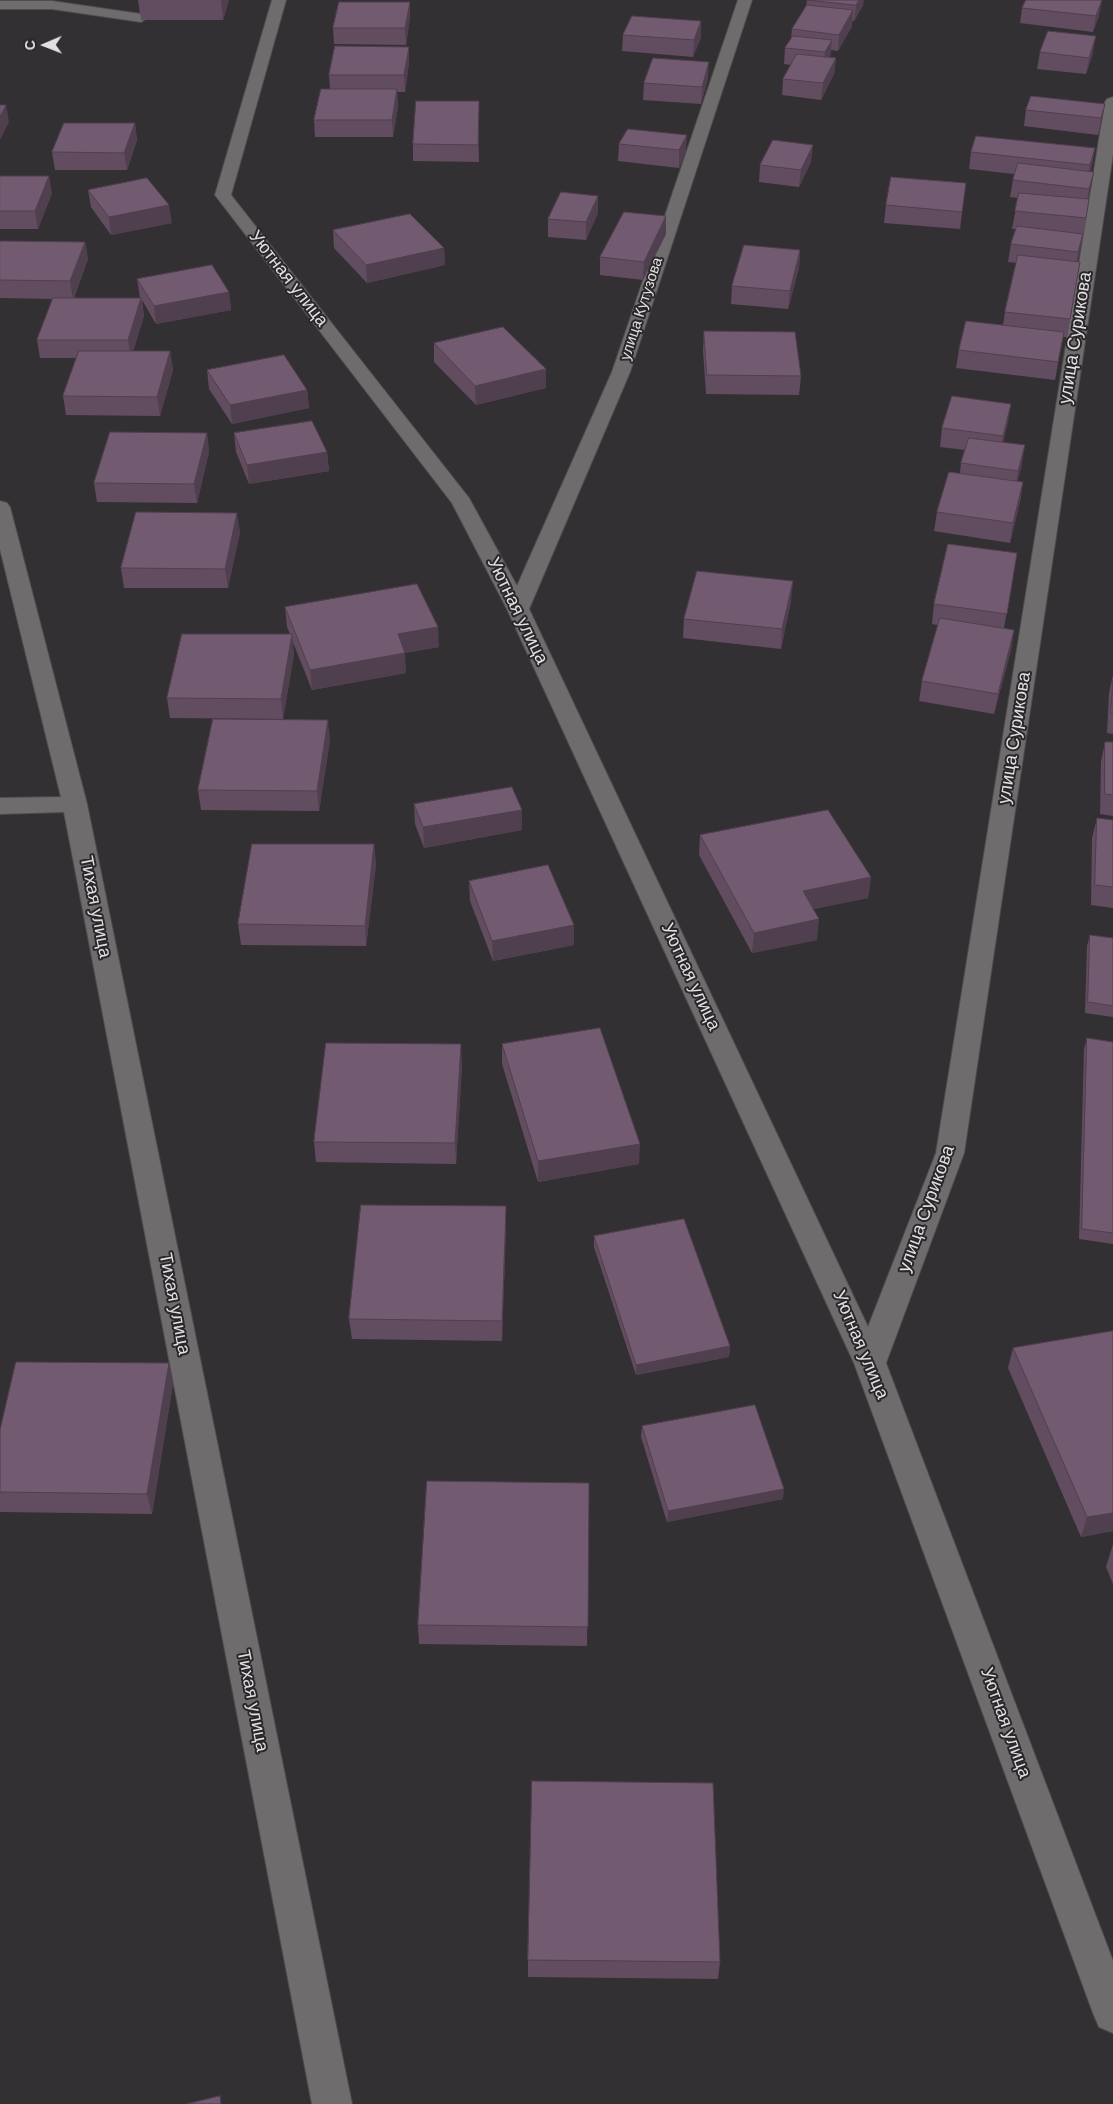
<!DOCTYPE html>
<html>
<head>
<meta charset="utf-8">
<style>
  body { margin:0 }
  #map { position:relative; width:1113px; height:2104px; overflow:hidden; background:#333033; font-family:"DM Sans",sans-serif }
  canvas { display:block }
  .north { position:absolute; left:20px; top:20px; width:50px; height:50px; -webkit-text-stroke:4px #292729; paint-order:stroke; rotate:269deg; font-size:14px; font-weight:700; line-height:20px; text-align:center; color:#e2e0e2 }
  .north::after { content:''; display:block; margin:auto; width:18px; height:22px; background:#e2e0e2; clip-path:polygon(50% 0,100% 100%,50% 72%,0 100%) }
</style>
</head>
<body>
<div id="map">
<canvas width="1113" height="2104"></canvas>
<div class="north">С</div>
</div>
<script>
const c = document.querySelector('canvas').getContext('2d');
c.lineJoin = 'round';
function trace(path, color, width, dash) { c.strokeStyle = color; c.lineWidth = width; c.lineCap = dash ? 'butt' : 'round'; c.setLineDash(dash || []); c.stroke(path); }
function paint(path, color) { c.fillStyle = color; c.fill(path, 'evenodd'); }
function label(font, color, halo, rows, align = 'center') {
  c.font = font + ' "DM Sans",sans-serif'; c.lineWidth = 4; c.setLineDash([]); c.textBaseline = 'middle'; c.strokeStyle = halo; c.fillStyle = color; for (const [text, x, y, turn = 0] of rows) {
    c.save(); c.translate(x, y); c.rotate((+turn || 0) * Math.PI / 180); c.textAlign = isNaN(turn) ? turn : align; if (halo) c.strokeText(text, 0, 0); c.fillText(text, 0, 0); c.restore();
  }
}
const lane = new Path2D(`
  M0,1H52L141,14L147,18L141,22L52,9H0Z`);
const street = new Path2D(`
  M272,0H286L231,195L469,498L517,586L612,372L738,0H752L630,372L529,609L868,1327L936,1153L1105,102L1107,99L1113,97V154L964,1153L886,1363L1113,1961V2033L1099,2027L1093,2013L854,1363L507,609L452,503L215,195Z
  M0,501L7,503L10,507L87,804L352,2104H312L64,812L0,814V798L61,797L0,549Z`);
const wall = new Path2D(`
  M138,0H229L223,20H141Z
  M807,0L863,5L854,21H852V26L838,51L831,50L830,57L836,58L834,74L821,100L782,95L783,79L791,65L784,64L785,48L791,38L792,29L806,6Z
  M410,2V18L406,45L334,44L333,28Z
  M1022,8L1099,16L1093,32L1020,23Z
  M701,21V37L693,57L622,51L623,35Z
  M409,47V63L405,92H397L398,106L393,137H315L314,120L330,89L329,75Z
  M1040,52L1093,53L1086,74L1037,69Z
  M708,78L701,104L643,100L644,83Z
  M479,101V162L413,161V144Z
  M1105,104L1102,121L1098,135L1024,126L1026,110Z
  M135,123L137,140L127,170H55L52,152Z
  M628,129L686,152L679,168L618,161L619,144Z
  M1095,148L1090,171L1094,172L1088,199H1089L1083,236L1077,262H1080L1067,337H1063L1055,380L956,368L959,350L1003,325L1005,312L1017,263L1008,262L1011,244L1016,229H1012L1018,198L1010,197L1013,180L1014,174L969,169L971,152Z
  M811,162L799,187L759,182L760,165Z
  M0,176L52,193L38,229H0Z
  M966,183L960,229L884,223L886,205Z
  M88,190L172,223L111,235L91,207Z
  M598,196V213L586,240L548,237V219Z
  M333,230L444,248L445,265L367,283L334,248Z
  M666,234L643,280L600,275V257Z
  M0,241L85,242L88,259L74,298H140L137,279L229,292L231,310L156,324L142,300L144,316L133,351H170L173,370L160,416L66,415L63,396L76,358H40L37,340L53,299L0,298Z
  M800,250L799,268L788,309L731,304L732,286Z
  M704,331L801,376L799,395L706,394L703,350Z
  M434,343L546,388L476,405L434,362Z
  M207,370L307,390L309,408L232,424L209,389Z
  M1008,422L1003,442L1022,464L1017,482H1023L1020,502L1010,543L934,531L937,512L960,473L961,463L965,450L940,447L942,428Z
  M207,433L209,452L197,503L97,502L94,483Z
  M234,433L327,452L329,471L249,484L236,452Z
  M240,532L228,588H124L121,568Z
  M1017,553L1004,628L1014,630L1011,650L994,714L919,701L922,681L938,625L932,624L934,604Z
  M791,601L781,649L683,638L684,619Z
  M285,607L439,647L404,653L406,673L312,690L292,640L294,654L283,719L170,718L167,698L290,634L287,627Z
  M1113,675V734L1107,733L1109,693Z
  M330,740L319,811L201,810L198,790Z
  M1105,742H1113V816L1100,814L1101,762Z
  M414,804L522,830L424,848L415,824Z
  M1097,818L1113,820V908L1091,905L1092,838Z
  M700,835L871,877L868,898L813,909L817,940L752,953L699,855Z
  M374,844L376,865L366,946L241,945L238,924Z
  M469,881L574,925V945L493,961L470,901Z
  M1090,935L1113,938V1017L1085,1013L1087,946Z
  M1087,1038L1113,1042V1244L1079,1239L1084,1049Z
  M502,1044L639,1164L538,1182L502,1064Z
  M462,1065L456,1164L316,1162L314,1142Z
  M506,1227L502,1341L352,1339L349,1319Z
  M594,1236L730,1346L729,1357L636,1375L594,1247Z
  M1113,1331V1531L1081,1537L1008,1368L1013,1348Z
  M173,1384L152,1514L0,1512V1430Z
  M642,1426L783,1499L667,1522L641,1437Z
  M589,1483L587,1646L419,1644L418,1625Z
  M1113,1544V1584L1106,1567Z
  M528,1960L720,1962L718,1979L528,1977Z`);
const shadedWall = new Path2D(`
  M221,0H229L223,20Z
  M859,0H864L863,5L854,21L856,5Z
  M1102,0L1099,16L1093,32L1096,16Z
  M410,2V18L406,45L405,28Z
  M853,10L852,26L838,51L839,35Z
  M701,21V37L693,57L694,40Z
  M1096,36L1093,53L1086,74L1089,58Z
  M832,40L830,56L823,69L825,52Z
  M409,47V63L405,92L404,75Z
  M836,58L834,74L821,100L823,83Z
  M709,62L708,78L701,104L702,87Z
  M397,89L398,106L393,137L392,120Z
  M479,101V162L478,145Z
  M1105,104L1102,121L1098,135L1101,118Z
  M6,105L9,122L0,140V117Z
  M135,123L137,140L127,170L124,153Z
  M687,135L686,152L679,168V150Z
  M813,145L811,162L799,187L801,170Z
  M1095,148L1092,166L1087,182L1090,165Z
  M1094,172L1091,189L1086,206L1089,189Z
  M49,176L52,193L38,229L35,211Z
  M598,196V213L586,240V222Z
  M169,205L172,223L111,235L109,217Z
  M666,216V234L643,280L644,262Z
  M1083,234L1080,252L1075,270L1078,252Z
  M85,242L88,259L73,299L70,281Z
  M444,248L445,265L367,283L366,265Z
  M800,250L799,268L788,309L790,291Z
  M229,292L231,310L156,324L154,306Z
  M141,298L144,316L131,359L128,340Z
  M170,351L173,370L160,416L157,397Z
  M546,369V388L476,405L475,386Z
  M307,390L309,408L232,424L230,405Z
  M1011,404L1008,422L1000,455L1003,436Z
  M207,433L209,452L197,503L194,484Z
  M1025,445L1022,464L1015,490L1018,471Z
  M327,452L329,471L249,484L247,465Z
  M1023,482L1020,502L1010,543L1013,523Z
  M237,513L240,532L228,588L225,569Z
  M793,581L791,601L781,649L782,629Z
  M438,627L439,647L399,654L398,634Z
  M1014,630L1011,650L994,714L998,694Z
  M292,634L294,654L283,719L281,699Z
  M405,653L406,673L312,690L310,670Z
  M328,720L330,740L319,811L317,791Z
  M522,810V830L424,848L423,827Z
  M374,844L376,865L366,946L365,926Z
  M871,877L868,898L800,912L803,891Z
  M819,919L817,940L752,953L754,933Z
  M574,925V945L493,961L492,941Z
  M461,1044L462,1065L456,1164L455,1143Z
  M640,1144L639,1164L538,1182V1161Z
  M506,1206V1227L502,1341V1321Z
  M730,1346L729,1357L636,1375V1365Z
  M169,1363L173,1384L152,1514L147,1494Z
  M784,1489L783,1499L667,1522L668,1511Z
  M1113,1513V1531L1081,1537L1087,1517Z`);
const building = new Path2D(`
  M807,0H859L856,5Z
  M1026,0H1102L1096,16L1022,8Z
  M339,2H410L405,28H333Z
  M807,5L853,10L839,35L792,29Z
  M632,16L701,21L694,40L623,35Z
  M1048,31L1096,36L1089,58L1040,52Z
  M793,36L832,40L825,52L785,48Z
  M335,46L409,47L404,75H329Z
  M797,54L836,58L823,83L783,79Z
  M653,58L709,62L702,87L644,83Z
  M321,89H397L392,120H314Z
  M1031,96L1105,104L1101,118L1026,110Z
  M416,101H479L478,145L413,144Z
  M0,105H6L0,117Z
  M64,123H135L124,153L52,152Z
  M628,129L687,135L679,150L619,144Z
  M976,136L1095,148L1090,165L971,152Z
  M773,140L813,145L801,170L760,165Z
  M1018,163L1094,172L1089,189L1013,180Z
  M0,176H49L35,211H0Z
  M891,177L966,183L962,212L886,205Z
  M147,178L169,205L109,217L88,190Z
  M561,192L598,196L586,222L548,219Z
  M1019,193L1089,199L1086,218L1015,211Z
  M624,212L666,216L644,262L600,257Z
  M410,214L444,248L366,265L333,230Z
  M1017,226L1083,234L1078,252L1011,244Z
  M0,241L85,242L70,281L0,280Z
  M744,245L800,250L790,291L732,286Z
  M1018,255L1080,262L1070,319L1005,312Z
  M212,265L229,292L154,306L137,279Z
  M53,298H141L128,340H37Z
  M966,321L1064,332L1058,362L959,350Z
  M503,327L546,369L475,386L434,343Z
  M704,331L795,332L801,376L707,375Z
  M79,351H170L157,397L63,396Z
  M284,355L307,390L230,405L207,370Z
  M952,396L1011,404L1003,436L942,428Z
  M312,421L327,452L247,465L234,433Z
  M110,432L207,433L194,484L94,483Z
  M969,438L1025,445L1018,471L961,463Z
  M949,472L1023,482L1013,523L937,512Z
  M136,512L237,513L225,569L121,568Z
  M948,544L1017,553L1007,614L934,604Z
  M697,571L793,581L782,629L684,619Z
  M417,584L438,627L398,634L405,653L310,670L285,607Z
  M940,618L1014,630L998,694L922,681Z
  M182,634H292L281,699L167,698Z
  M1113,681V713H1111Z
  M213,719L328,720L317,791L198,790Z
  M1105,742H1113V795L1105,794Z
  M512,787L522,810L423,827L414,804Z
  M828,810L871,877L803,891L819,919L754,933L700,835Z
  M1097,818L1113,820V887L1095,885Z
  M252,844H374L365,926L238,924Z
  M548,865L574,925L492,941L469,881Z
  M1090,935L1113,938V1006L1088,1002Z
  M600,1028L640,1144L538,1161L502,1044Z
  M1087,1038L1113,1042V1233L1082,1229Z
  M326,1043L461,1044L455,1143L314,1142Z
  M361,1205L506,1206L502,1321L349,1319Z
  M684,1219L730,1346L636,1365L594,1236Z
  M1113,1331V1513L1087,1517L1013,1348Z
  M16,1362L169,1363L147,1494L0,1492V1430Z
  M755,1405L784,1489L668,1511L642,1426Z
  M427,1481L589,1483L588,1627L418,1625Z
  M532,1781L713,1783L720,1962L528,1960Z
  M220,2096L221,2104H187Z`);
const farStreetnames = [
  ["улица Кутузова",642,309,-72]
];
const streetNames = [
  ["Уютная улица",288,279,52],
  ["улица Сурикова",1076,338,-81],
  ["Уютная улица",517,611,64],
  ["улица Сурикова",1015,738,-81],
  ["Тихая улица",95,907,79],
  ["Уютная улица",690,977,65],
  ["улица Сурикова",927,1209,-70],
  ["Тихая улица",174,1304,79],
  ["Уютная улица",860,1345,67],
  ["Тихая улица",252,1701,79],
  ["Уютная улица",1005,1723,70]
];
trace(lane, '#4f4c4e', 2);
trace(street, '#4f4c4e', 2);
paint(lane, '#6f6c6e');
paint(street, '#6f6c6e');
paint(wall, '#624d60');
paint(shadedWall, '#503f4e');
paint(building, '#725a70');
trace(building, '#503f4e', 1);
label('15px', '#e2e0e2', '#292729', farStreetnames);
label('18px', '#e2e0e2', '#292729', streetNames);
</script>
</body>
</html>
